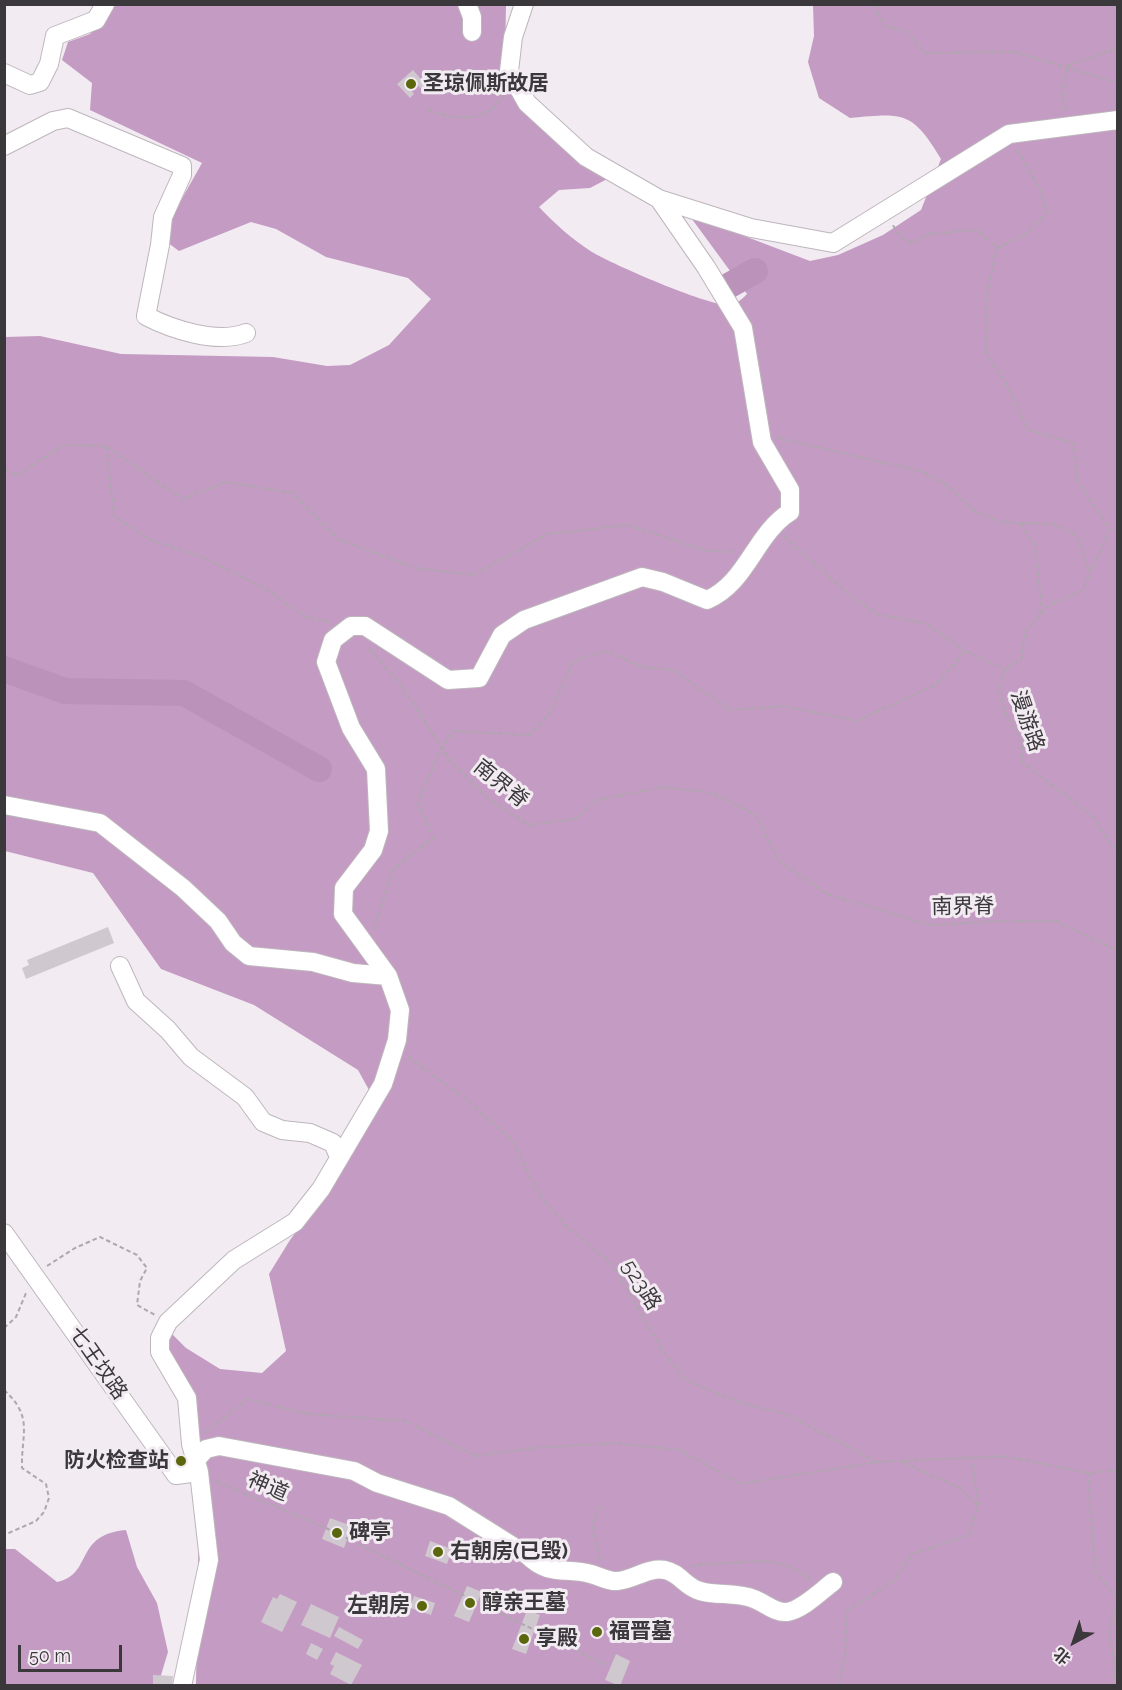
<!DOCTYPE html>
<html>
<head>
<meta charset="utf-8">
<style>
  body { margin:0 }
  #map { position:relative; width:1122px; height:1690px; overflow:hidden; background:#f2ebf2; font-family:Raleway,"Noto Sans SC",sans-serif }
  canvas { display:block }
  .frame { position:absolute; inset:0; border:6px solid #3b383b; pointer-events:none }
  .north { position:absolute; left:1044px; top:1612px; width:60px; height:60px; -webkit-text-stroke:4px #f2ebf2; paint-order:stroke; rotate:220deg; font-size:16px; font-weight:700; line-height:24px; text-align:center; color:#3b383b }
  .north::after { content:''; display:block; margin:auto; width:21px; height:27px; background:#3b383b; clip-path:polygon(50% 0,100% 100%,50% 72%,0 100%) }
  .scale { position:absolute; left:18px; top:1645px; width:104px; height:27px; box-sizing:border-box; border:3px solid #3b383b; border-top:0; padding-left:8px; font-size:18px; line-height:21px; white-space:nowrap; color:#3b383b; -webkit-text-stroke:4px #f2ebf2; paint-order:stroke }
</style>
</head>
<body>
<div id="map">
<canvas width="1122" height="1690"></canvas>
<div class="frame"></div>
<div class="north">北</div>
<div class="scale">50 m</div>
</div>
<script>
const c = document.querySelector('canvas').getContext('2d');
c.lineJoin = 'round';
function paint(path, color) { c.fillStyle = color; c.fill(path, 'evenodd'); }
function trace(path, color, width, dash) { c.strokeStyle = color; c.lineWidth = width; c.lineCap = dash ? 'butt' : 'round'; c.setLineDash(dash || []); c.stroke(path); }
function label(font, color, halo, rows, align = 'center') {
  c.font = font + ' Raleway,"Noto Sans SC",sans-serif'; c.lineWidth = 6; c.setLineDash([]); c.textBaseline = 'middle'; c.strokeStyle = halo; c.fillStyle = color; for (const [text, x, y, turn = 0] of rows) {
    c.save(); c.translate(x, y); c.rotate((+turn || 0) * Math.PI / 180); c.textAlign = isNaN(turn) ? turn : align; if (halo) c.strokeText(text, 0, 0); c.fillText(text, 0, 0); c.restore();
  }
}
const forest = new Path2D(`
  M116,5H506L505,58L514,89L613,176L590,188L559,190L539,207C555,224 573,240 592,252C614,265 704,304 727,305C736,305 741,300 747,294L689,215L810,261L838,255L883,235L921,210L941,159C912,111 904,113 850,118L819,98L808,62L814,36L813,5H1117V1685H196L199,1503L186,1419L171,1373L166,1328L186,1348L220,1369L262,1373L286,1351L269,1274L290,1240L328,1190L374,1099L358,1070L254,1005L161,969L93,873L5,851V337L40,336L121,354L273,357L327,366L350,365L389,345L431,299L408,278L326,257L276,229L251,222L179,251L167,242V225L202,163L90,110L92,83L62,60L68,42L90,34Z
  M126,1530L137,1567L157,1603L168,1652L158,1685L5,1686V1549H15L57,1582C94,1574 73,1535 126,1530Z`);
const river = new Path2D(`
  M730,285L755,271
  M4,669L65,691L184,693L319,769`);
const building = new Path2D(`
  M413,70L425,84L420,88L417,84L411,90L414,94L410,98L397,84Z
  M108,927L114,943L26,979L22,968L29,965L27,960Z
  M330,1518L352,1526L344,1548L322,1539Z
  M430,1541L452,1549L447,1564L425,1556Z
  M467,1586L482,1592L469,1622L454,1616Z
  M280,1594L297,1602L282,1632L261,1622L273,1597L277,1599Z
  M414,1596L435,1603L431,1615L410,1608Z
  M311,1604L339,1617L330,1638L301,1625Z
  M527,1610L540,1615L526,1654L512,1649Z
  M339,1627L363,1640L358,1649L334,1636Z
  M311,1643L323,1649L317,1660L306,1654Z
  M336,1652L362,1665L351,1685L330,1674L334,1666L330,1664Z
  M616,1654L630,1661L620,1686L605,1680Z
  M153,1675L173,1676L172,1686H153Z`);
const path = new Path2D(`
  M875,4L883,25L908,32L924,53L1015,52L1118,83
  M428,109C454,121 488,123 504,95
  M1066,110L1062,97L1067,66L1118,48
  M997,248L1028,233L1047,212L1041,191L1017,149
  M778,438L924,472L949,487L972,509L1000,522L1020,523L1035,545L1041,601L1039,616
  M106,446L114,516L149,539L204,558L265,588L304,616L330,622
  M4,470L17,475L64,445L106,446L183,499L226,482L292,493L338,539L416,568L474,575L547,534L628,525L707,551L734,552
  M1021,523L1054,524L1077,536L1089,571
  M784,536L852,597L877,614L927,624L965,651
  M370,649L403,688L449,759L489,799L528,825L575,819L596,800L664,787L713,793L756,815L779,861L827,894L930,925L999,921H1056L1118,951
  M1005,669L999,689L1005,712L1022,743V762L1095,818L1103,834L1118,851
  M374,930L393,869L433,838L418,803L437,757L453,731L529,735L551,711L573,661L607,651L642,667L673,670L730,710L784,706L857,721L937,684L965,651L1005,669L1021,660L1025,632L1050,604L1082,591L1110,529L1078,481L1073,443L1029,430L1005,381L986,355L987,292L997,248L977,230L929,234L912,243L902,238L892,224
  M408,1057L462,1096L512,1140L542,1199L568,1228L613,1264L662,1350L686,1380L737,1402L786,1414L877,1462
  M47,1266L75,1248L100,1237L137,1255L147,1268L140,1281L137,1305L155,1315
  M4,1328L16,1317L26,1293
  M4,1390C34,1417 21,1434 22,1468L46,1484L49,1498L44,1512L36,1521L4,1535
  M205,1433L248,1399L308,1414L405,1421L476,1456L533,1448L613,1443L680,1450L740,1484L877,1462L1004,1456L1088,1473L1118,1470
  M903,1462L960,1488L978,1505
  M1088,1473L1095,1571L1118,1598
  M215,1481L326,1528L606,1665
  M600,1560L592,1523L601,1506
  M691,1567C703,1563 716,1564 728,1563C760,1561 785,1557 812,1580
  M838,1686L845,1656L847,1611L894,1581L912,1554L969,1535L978,1505L972,1459
  M1112,1686L1115,1671L1109,1627L1118,1602`);
const minor = new Path2D(`
  M467,4L472,17V32
  M4,73L30,85L40,82L49,64L55,36L96,20L105,4
  M4,146L53,121L68,118L182,166V175L163,217L160,245L146,316C173,330 217,344 246,333
  M659,199L751,228L833,243L1009,134L1118,120
  M4,805L100,823L183,888L218,921L233,943L249,956L313,962L353,973L388,976
  M120,966L136,1001L168,1030L191,1057L245,1097L263,1122L282,1130L310,1133L333,1143L339,1157
  M4,1233L176,1475L199,1472
  M194,1462L206,1449L219,1446L354,1471L377,1483L449,1506L527,1555C549,1577 565,1567 591,1574C599,1576 609,1582 617,1581C634,1580 647,1567 665,1570C680,1573 685,1587 700,1591C717,1596 737,1592 754,1599C765,1603 775,1613 787,1612C802,1610 821,1591 833,1582
  M182,1686L209,1560L199,1472L191,1444L187,1398L160,1352V1338L168,1322L234,1260L295,1222L321,1189L383,1084L397,1040L400,1010L388,976L343,914L344,888L373,850L379,831L376,769L351,728L326,662L333,640L351,626H365L448,680L479,678L502,635L524,620L642,577L663,582L707,600C747,583 755,534 790,512V490L762,442L743,328L706,267L659,199L586,157L527,103L509,71L513,37L524,4`);
const markers = [
  [411,84,6,"#5b670c"],
  [181,1461,6,"#5b670c"],
  [337,1533,6,"#5b670c"],
  [438,1552,6,"#5b670c"],
  [470,1603,6,"#5b670c"],
  [422,1606,6,"#5b670c"],
  [597,1632,6,"#5b670c"],
  [524,1639,6,"#5b670c"]
];
const poiNames = [
  ["圣琼佩斯故居",423,84],
  ["防火检查站",169,1461,"right"],
  ["碑亭",349,1533],
  ["右朝房(已毁)",450,1552],
  ["醇亲王墓",482,1603],
  ["左朝房",410,1606,"right"],
  ["福晋墓",609,1632],
  ["享殿",536,1639]
];
const streetNames = [
  ["漫游路",1027,721,71],
  ["南界脊",501,784,39],
  ["南界脊",963,907,-1],
  ["523路",641,1285,58],
  ["七王坟路",98,1363,55],
  ["神道",268,1487,23]
];
paint(forest, '#c49bc2');
trace(river, '#bb92b9', 26);
paint(building, '#d0c8cf');
trace(minor, '#beb6bd', 20);
trace(path, '#aea8ae', 2, [4.5, 3]);
trace(minor, '#fff', 18);
for (const [x, y, r, color] of markers) { const dot = new Path2D(); dot.arc(x, y, r, 0, 2 * Math.PI); c.fillStyle = color; c.fill(dot); trace(dot, '#f2ebf2', 2); }
label('bold 21px', '#3b383b', '#f2ebf2', poiNames, 'left');
label('21px', '#3b383b', '#f2ebf2', streetNames);
</script>
</body>
</html>
